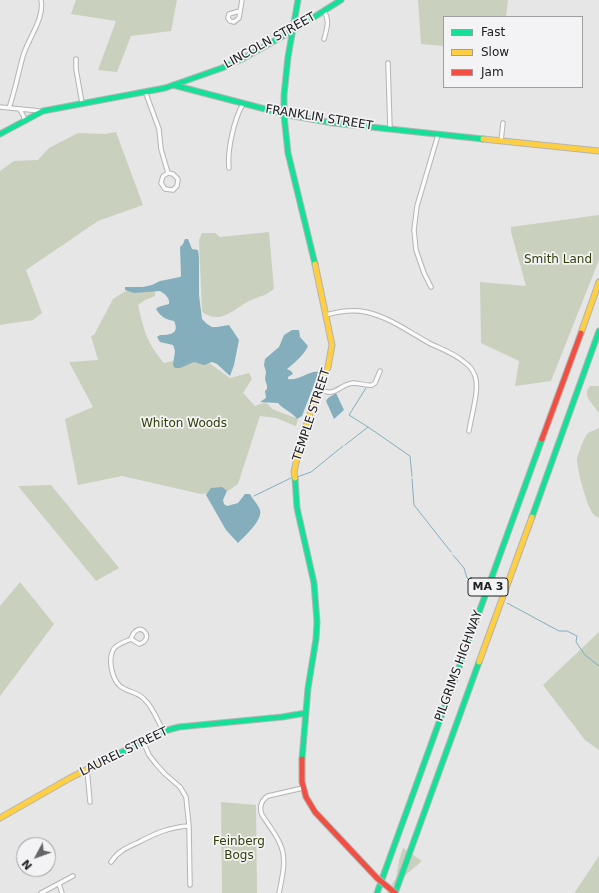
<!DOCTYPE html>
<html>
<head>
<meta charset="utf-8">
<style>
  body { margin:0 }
  #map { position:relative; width:599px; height:893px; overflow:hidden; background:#e6e6e7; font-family:"DejaVu Sans",sans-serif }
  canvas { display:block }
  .legend { position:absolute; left:443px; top:16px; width:140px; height:72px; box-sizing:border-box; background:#f3f3f6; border:1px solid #9f9fa1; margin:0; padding:5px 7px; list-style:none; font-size:12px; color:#202021 }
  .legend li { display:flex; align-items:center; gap:8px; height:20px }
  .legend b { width:20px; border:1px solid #9f9fa1 }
  .north { position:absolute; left:16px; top:837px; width:40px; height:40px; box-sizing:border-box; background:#f3f3f6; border:1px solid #9f9fa1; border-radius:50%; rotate:229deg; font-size:11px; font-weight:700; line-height:16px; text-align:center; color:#202021 }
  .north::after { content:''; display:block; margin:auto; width:14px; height:18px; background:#656566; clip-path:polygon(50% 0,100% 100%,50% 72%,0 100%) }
</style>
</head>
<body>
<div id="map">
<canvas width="599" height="893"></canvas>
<ul class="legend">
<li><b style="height:5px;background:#16e098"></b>Fast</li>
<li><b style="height:5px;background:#ffcf43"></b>Slow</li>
<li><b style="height:5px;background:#f24e42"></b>Jam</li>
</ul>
<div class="north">N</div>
</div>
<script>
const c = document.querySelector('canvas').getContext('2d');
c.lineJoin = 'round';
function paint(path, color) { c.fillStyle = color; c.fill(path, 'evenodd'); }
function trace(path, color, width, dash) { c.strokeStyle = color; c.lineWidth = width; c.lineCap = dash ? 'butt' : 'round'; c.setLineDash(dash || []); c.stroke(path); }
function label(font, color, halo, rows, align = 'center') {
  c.font = font + ' "DejaVu Sans",sans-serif'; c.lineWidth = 3.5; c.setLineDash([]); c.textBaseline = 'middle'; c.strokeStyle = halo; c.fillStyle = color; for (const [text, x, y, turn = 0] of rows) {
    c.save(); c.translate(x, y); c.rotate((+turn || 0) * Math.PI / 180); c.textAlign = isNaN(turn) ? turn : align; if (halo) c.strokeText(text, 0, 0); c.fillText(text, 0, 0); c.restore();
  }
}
const green = new Path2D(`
  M76,0H177L171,31L131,36L117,72L98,70L116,21L71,14Z
  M418,0H508L506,17H444V46L421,44Z
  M116,132L143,205L98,221L26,270L42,313L33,320L0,325V171L14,161L38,160L49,148L78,133L105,134Z
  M599,215V260L551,381L515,386L519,361L481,343L480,282L526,286L511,232V227Z
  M269,232L274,289C264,297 259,296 249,301C232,310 221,325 202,312L199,240L202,233H215L220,237Z
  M139,287L155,290V296L145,300L138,305C144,331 147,343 164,363L198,355L230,378L249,373L252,379L243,393L255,406L266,402L272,409L298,419L296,426L276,418L260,416L238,484L228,491L201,494L122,476L78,485L65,419L93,407L69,362L98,360L91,336L94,335L113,299L124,292Z
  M590,386H599V413C594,405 581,395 590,386Z
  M599,428V518C597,517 595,516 594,515C587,508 577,469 577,459C578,454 584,437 588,433C591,431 596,430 599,428Z
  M51,485L119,568L96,581L18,486Z
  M20,582L54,624L0,696V606Z
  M599,632V750L585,740L543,685Z
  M221,802L256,805L257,893H222Z
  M403,848L422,861L390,888L397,893H386L387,892L396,878L399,861Z
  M599,856V893H575V892Z`);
const water = new Path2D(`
  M185,239H188L192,249L198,250L199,258V295L202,319L207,324L212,327H217L229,325L239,340L234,365L230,376L217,364L212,362L204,365L194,362L180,368H175L173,365L175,351L173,345L160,342L157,337L160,335C170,335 180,334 174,321C165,319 161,317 156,309L158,307L169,304C170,298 165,294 160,291L134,293L125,290V287H143L152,285L160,281L180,277L181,276L180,247L183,244Z
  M292,330H299L300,337L308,346C305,354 293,364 287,369L291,371L293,374L288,377V379C300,381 309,370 319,372L302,416L297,419C292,412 284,410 278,403L260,402L266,398L265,391L267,389V386L265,379L266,372L264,365L265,359L279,347L284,335Z
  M336,393L344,410L334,419L326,401L328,398Z
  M222,487L227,491L223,500L224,504L227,506L238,503L245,494H250C253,500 258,504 260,510C263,520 244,537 238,543L226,530L206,495L211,488Z`);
const stream = new Path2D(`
  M366,388L349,415L368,427
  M345,445L368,427L410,456L412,476
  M297,477L311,472L343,446
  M412,479L414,505L451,552
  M254,496L291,478
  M453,555L464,568L467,578L481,587
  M489,592L496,596
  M507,603L559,631H567L577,636L576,642L585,655L599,666`);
const street = new Path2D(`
  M240,11L229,14L228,18L230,21L234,22L239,18L242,0
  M324,11C330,21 327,28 324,39
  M76,59V69L82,103
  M388,63L390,129
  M145,91L159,129L161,149L168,173L173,174L178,179L177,186L173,190L165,189L161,183L163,176L168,173
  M0,107L40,111
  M9,108C15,91 18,74 23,56C28,39 45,18 41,0
  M20,110L24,117V121
  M501,141L503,123
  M229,168C227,151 234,119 243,104
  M431,287L424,273L416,250L414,230L417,206L438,135
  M326,315C340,311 352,309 366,312C389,317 409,332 429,343C441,349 454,353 464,362C469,365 473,370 475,376C480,389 471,416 469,431
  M319,389C336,398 338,385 353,383C359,383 366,386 372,385L375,383L380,371
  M131,639C138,617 157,639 139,644L131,639C125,642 116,644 113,650C108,660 112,679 120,686C127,692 138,692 144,699C153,707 158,721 163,731
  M143,741L149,755L156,764L165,774L180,787L186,797L189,826L190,885
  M87,769L90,802
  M111,862C118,851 128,847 139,842C156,833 170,827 189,826
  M59,884L62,893
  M41,893L73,876
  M279,893C288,852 285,848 262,815C259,808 261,800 268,796L303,788`);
const fast = new Path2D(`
  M298,0L288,57L284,95V115L288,153L315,264
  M173,85L288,115L333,123L483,139
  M0,134L43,111L165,88L222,68L242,59L292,31L341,0
  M295,478L297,508L314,583L317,622L316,639L308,688L302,759
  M532,517L599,331
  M112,757L164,731L179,727L282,717L306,713
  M377,893L542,439
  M395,893L479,662`);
const slow = new Path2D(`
  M483,139L599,151
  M581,333L599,282
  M295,478L294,472L300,444L313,405L328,367L332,345L315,264
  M479,662L532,517
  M0,818L70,778L112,757`);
const jam = new Path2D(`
  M542,439L581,333
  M302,759V782L306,797L315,812L377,878`);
const jamBridge = new Path2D(`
  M377,878L395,893`);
const shields = [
  [488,587,40]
];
const shieldNames = [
  ["MA 3",488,587]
];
const streetNames = [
  ["LINCOLN STREET",270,41,-29],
  ["FRANKLIN STREET",319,118,9],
  ["TEMPLE STREET",312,415,-72],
  ["PILGRIMS HIGHWAY",459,666,-70],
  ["LAUREL STREET",124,752,-26]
];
const parkNames = [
  ["Smith Land",558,260],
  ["Whiton Woods",184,424],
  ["Feinberg",239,842],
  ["Bogs",239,856]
];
paint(green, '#c9d0bd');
paint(water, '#84aebc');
trace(stream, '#84aebc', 1);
trace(street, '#b4b4b5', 5.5);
trace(fast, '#b4b4b5', 7);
trace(slow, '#b4b4b5', 7);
trace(jam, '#b4b4b5', 7);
trace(street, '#fbfbfb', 3.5);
trace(fast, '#16e098', 5);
trace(slow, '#ffcf43', 5);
trace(jam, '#f24e42', 5);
trace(jamBridge, '#b4b4b5', 7, []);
trace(jamBridge, '#f24e42', 5);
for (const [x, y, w] of shields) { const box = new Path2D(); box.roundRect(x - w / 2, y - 9, w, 18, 3); c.fillStyle = '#f3f3f6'; c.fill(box); trace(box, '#202021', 1); }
label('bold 11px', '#202021', null, shieldNames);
label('12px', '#202021', '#f3f3f6', streetNames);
label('12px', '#313f08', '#f3f3f6', parkNames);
</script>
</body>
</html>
